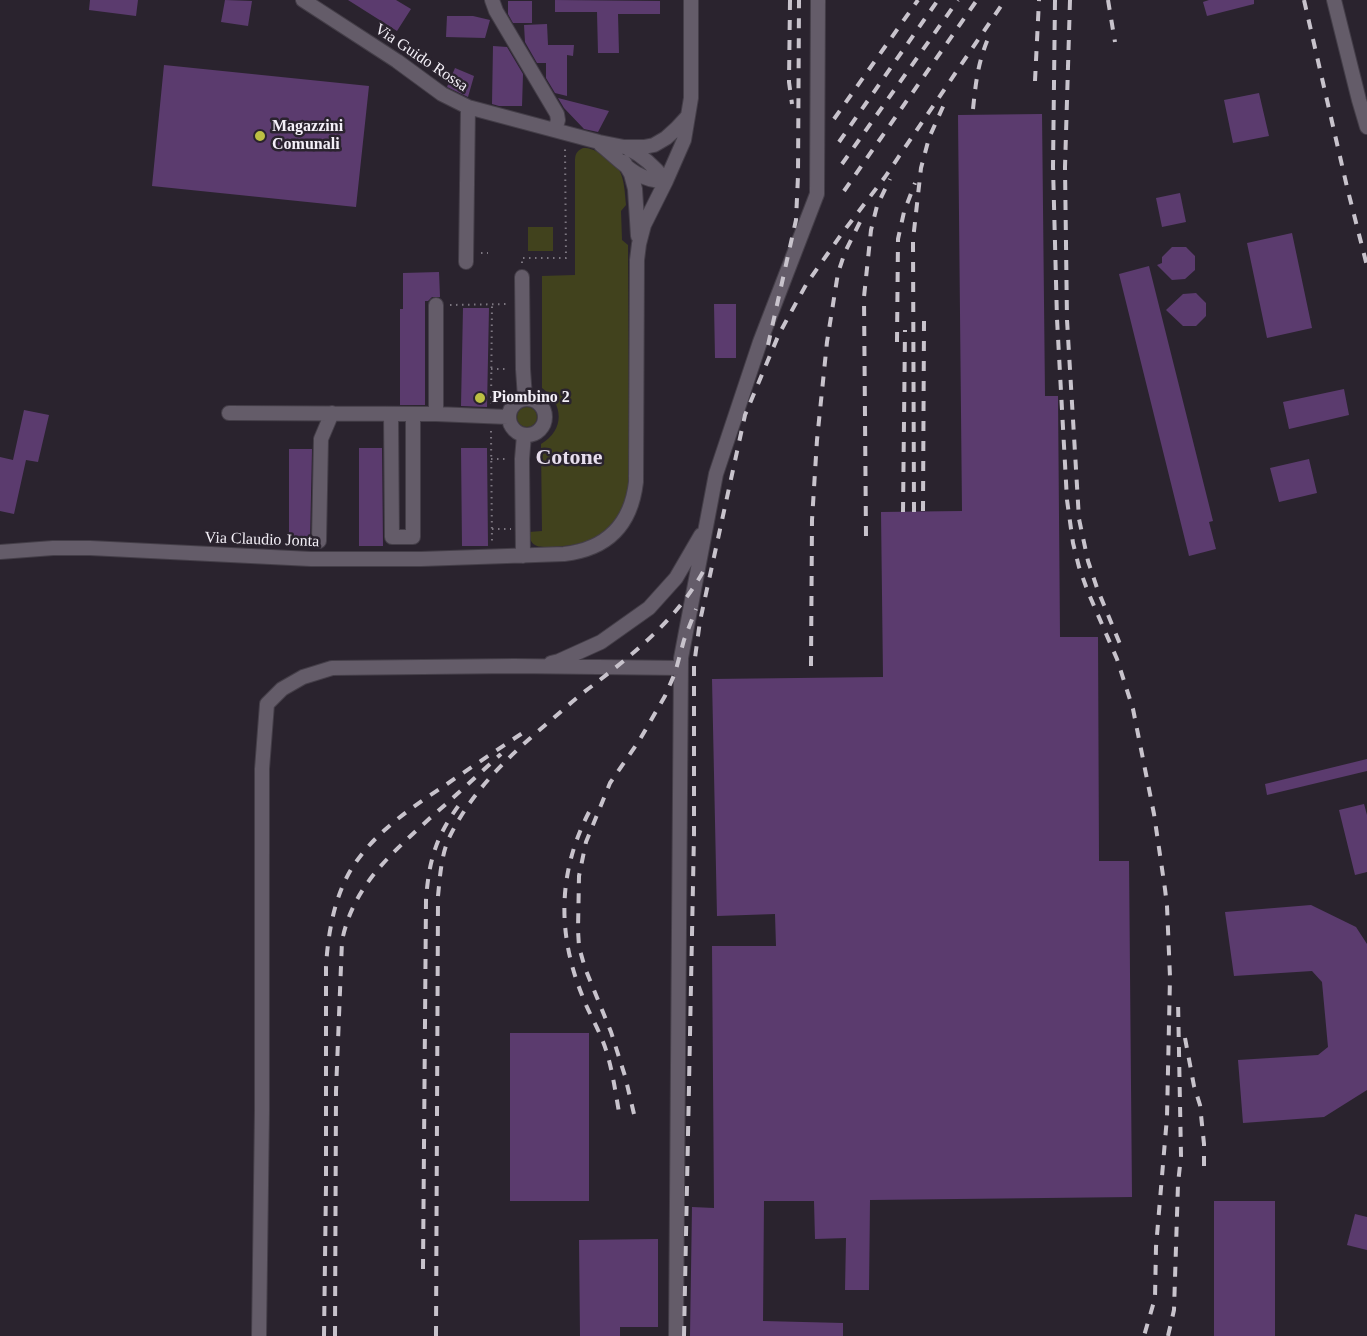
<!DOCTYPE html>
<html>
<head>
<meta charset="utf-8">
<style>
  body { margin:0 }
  canvas { display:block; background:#2a232e }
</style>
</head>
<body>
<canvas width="1367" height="1336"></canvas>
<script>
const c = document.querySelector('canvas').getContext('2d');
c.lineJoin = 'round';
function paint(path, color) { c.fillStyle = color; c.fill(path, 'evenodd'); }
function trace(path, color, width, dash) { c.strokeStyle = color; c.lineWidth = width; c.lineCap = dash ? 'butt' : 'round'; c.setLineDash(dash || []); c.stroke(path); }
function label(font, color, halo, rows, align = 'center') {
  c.font = font + ' "Times New Roman",serif'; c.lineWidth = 5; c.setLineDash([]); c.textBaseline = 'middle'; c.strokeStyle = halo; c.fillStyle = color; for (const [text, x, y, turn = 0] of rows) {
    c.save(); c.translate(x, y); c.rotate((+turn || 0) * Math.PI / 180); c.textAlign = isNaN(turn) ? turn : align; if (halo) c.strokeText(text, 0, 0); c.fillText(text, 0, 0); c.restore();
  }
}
const green = new Path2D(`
  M583,148C590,148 594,150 600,153C624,164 624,182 626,205L621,211L622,240L628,245L629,482C627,498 624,513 612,525C597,542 573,546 552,547C539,547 530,548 529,532L542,531L541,444C565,430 564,404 542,388V276L575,275V162C575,155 576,151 583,148Z
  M528,227H553V251H528Z
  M517 417a10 10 0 1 1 20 0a10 10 0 1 1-20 0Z`);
const building = new Path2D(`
  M90,0H138L136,16L89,10Z
  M225,0L252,1L248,26L221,22Z
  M348,0H396L411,9L397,31Z
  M555,0L660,1V14H618L619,53H598L597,12H555Z
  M1209,0H1254V4L1207,16L1203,2Z
  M508,1H532V23H513L508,14Z
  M447,16H473L490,20L485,38L446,37Z
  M547,24L548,45H574L573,56L567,55V96L555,93L546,78V63H537L525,42L524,25Z
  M493,46L507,47L523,74L522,106H499L492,104Z
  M164,65L369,86L356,207L152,186Z
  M455,68L474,76L468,97L447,87Z
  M1259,93L1269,136L1233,143L1224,100Z
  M558,98L609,111L598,132L584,129L564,108Z
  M1042,114L1045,396H1058L1060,637H1098L1099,861H1129L1132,1197L870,1200L869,1290H845L846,1238L815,1239L814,1201H764L763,1321L843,1323V1336H690L692,1207L714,1208L712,946H776L775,914L717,916L712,679L883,677L881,512L962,511L958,115Z
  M1180,193L1186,222L1162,227L1156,198Z
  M1292,233L1312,328L1267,338L1247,243Z
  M1172,247H1186L1195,256V270L1185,279L1172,280L1157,265L1162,263V257Z
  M1149,266L1213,521L1209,522L1216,549L1189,556L1119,274Z
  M439,272L440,297H432L428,301H425V405H400V309H403V273Z
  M1196,293L1206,303V316L1196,326H1183L1166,310L1183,294Z
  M714,304H736V358H715Z
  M463,308H489L487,407L461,406Z
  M1344,389L1349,415L1289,429L1283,402Z
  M24,410L49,415L38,462L26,460L14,514L0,511V457L13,460Z
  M359,448H382L383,546H359Z
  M461,448H487L488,546H462Z
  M289,449H312L310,541L312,546H289Z
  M1309,459L1317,493L1279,502L1270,468Z
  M1367,759V771L1267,795L1265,784Z
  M1364,804L1367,815V872L1355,875L1339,810Z
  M1311,905L1356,927L1367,944V1090L1324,1117L1243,1123L1238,1060L1318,1055L1328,1047L1322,982L1312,971L1234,976L1225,912Z
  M510,1033H589V1201H510Z
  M1214,1201H1275V1336H1214Z
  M1355,1214L1367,1217V1250L1347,1245Z
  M658,1239V1327H620V1336H580L579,1240Z`);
const path = new Path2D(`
  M481,253H488
  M522,263V258H566L565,147
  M450,305L508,304
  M491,369H508
  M491,404L492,305
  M491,431L492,542
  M491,459H509
  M492,529H511`);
const minor = new Path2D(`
  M303,0L397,61L442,94L468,107L599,142L624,147H644L654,145L666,138L677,128L688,116
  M492,0L496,11L557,114L558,120L555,130
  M1334,0L1359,100L1367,127
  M600,144C621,161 637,182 666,181
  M627,148C644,156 655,167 666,181
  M624,162L631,174L635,189L638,236
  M466,262L468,107
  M522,277L523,369L525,398
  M436,305V414
  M509 417a18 18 0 1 1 36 0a18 18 0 1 1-36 0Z
  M229,413L436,414L508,417
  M391,414L392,537H413V414
  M319,541L321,439L332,413
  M0,552L53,548H90L311,559H421L564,554C607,549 631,525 636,482L637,260L639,244L644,225L666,181L684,140L691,98V0
  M523,556L522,459L524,435
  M551,663L559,661L601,642L649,608L676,578L701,535
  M259,1336L262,1110V769L267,704L282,689L303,677L332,668L514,666L681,668
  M676,1336L681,658L716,474L760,342L817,194L818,0`);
const rail = new Path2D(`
  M790,0L789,82L792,104
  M1055,0L1053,167L1057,319L1067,500L1073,543L1079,567L1088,592L1117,659L1133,709L1154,814L1165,889L1167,906L1170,977L1167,1117L1156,1247L1155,1298L1144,1336
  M1070,0L1065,167L1067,320L1079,519L1088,561L1097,588L1120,644
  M1108,0L1115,42
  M1304,0L1347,187L1367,266
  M1035,81L1039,0
  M973,109C976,81 978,61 990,34
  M834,119L918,0
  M839,142L938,0
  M842,164L958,0
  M844,191L977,0
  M897,342L898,239L904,212L915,183
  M768,345L796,220L798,176L799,0
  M923,511L924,321
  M903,512L905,330
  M914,512L913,240L921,168L929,138L946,100
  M866,536L864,297L871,230L877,206L890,179
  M811,666L812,520L817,440L827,342L838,273L845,252L862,218
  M589,812C558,872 557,933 582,995C589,1014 600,1031 606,1050C613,1072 616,1096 620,1118
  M1185,1038L1194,1086L1200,1105L1204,1144V1174
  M634,1114L625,1076L611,1032L585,968L579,947L578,930L579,876L586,842L610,783L639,741L665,696L675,673L684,640L696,609
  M423,1269L426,900C429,858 437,834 462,801
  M324,1336L326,1185V967C328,932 335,891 356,862C379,829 414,806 447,784C473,766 500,748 527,730
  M335,1336L336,1091L342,941C353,886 390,855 429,819C453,798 477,776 501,754
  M436,1336L438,896C440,877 441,856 449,838C472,790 510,755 550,721C564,709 577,697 592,686C636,652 682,615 707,564
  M684,1336L694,834V665L700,621L745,415L779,334L807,283L843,232L885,177L1005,0
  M1168,1336L1174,1310L1178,1184L1181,1156L1178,1000`);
const markers = [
  [260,136,6,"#bcbf43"],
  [480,398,6,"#bcbf43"]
];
const streetNames = [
  ["Via Guido Rossa",421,58,34],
  ["Via Claudio Jonta",262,540,2]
];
const poiNames = [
  ["Magazzini",272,127],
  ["Comunali",272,145],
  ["Piombino 2",492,398]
];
const districtNames = [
  ["Cotone",569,458]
];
paint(green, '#41421d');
paint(building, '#5b3b6e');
trace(minor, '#443e48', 16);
trace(path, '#7c7680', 2, [1.5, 4.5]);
trace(minor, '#645c69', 14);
trace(rail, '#c8c3cc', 4, [10, 10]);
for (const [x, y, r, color] of markers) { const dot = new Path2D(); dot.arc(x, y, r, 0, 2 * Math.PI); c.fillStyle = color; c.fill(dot); trace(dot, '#2a232e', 2); }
label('16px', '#f4f0f8', '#2a232e', streetNames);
label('bold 16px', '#f4f0f8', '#2a232e', poiNames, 'left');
label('bold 22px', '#e7deed', '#2a232e', districtNames);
</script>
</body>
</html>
